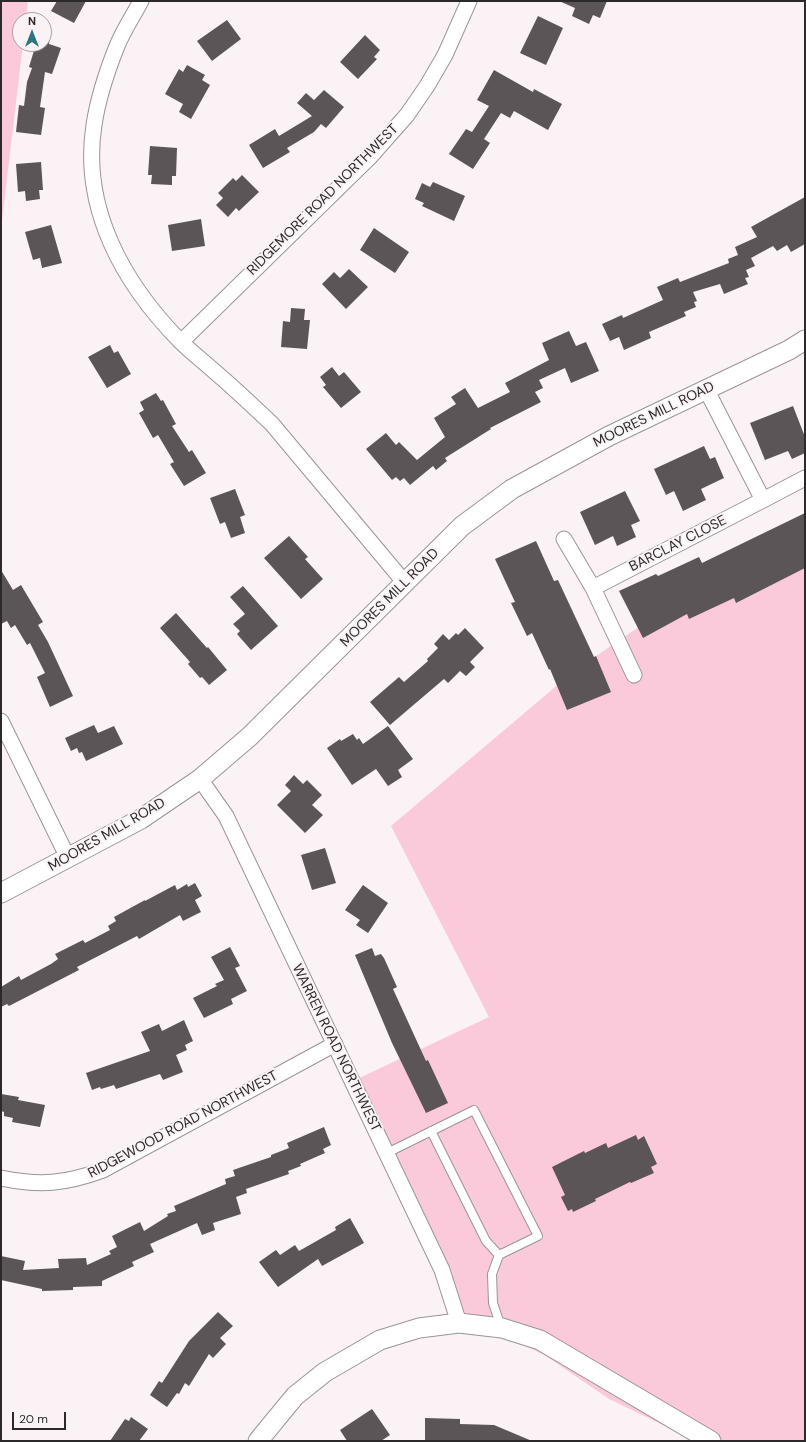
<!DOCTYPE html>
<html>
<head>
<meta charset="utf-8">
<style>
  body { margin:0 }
  #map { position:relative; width:806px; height:1442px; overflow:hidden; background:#faf2f4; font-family:"DM Sans",sans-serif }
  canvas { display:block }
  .frame { position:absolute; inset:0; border:2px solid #2c292a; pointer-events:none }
  .north { position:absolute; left:12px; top:12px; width:40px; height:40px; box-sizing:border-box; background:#faf2f4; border:1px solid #a8a2a3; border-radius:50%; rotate:0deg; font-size:11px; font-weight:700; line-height:16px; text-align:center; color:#2c292a }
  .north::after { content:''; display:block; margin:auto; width:14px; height:18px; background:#2c757d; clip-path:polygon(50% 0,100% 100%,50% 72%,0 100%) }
  .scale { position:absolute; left:12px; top:1412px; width:54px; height:18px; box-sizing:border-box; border:2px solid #2c292a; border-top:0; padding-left:5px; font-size:12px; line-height:14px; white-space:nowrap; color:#2c292a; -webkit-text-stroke:3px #faf2f4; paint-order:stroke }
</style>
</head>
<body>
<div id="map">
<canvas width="806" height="1442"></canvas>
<div class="frame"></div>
<div class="north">N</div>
<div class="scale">20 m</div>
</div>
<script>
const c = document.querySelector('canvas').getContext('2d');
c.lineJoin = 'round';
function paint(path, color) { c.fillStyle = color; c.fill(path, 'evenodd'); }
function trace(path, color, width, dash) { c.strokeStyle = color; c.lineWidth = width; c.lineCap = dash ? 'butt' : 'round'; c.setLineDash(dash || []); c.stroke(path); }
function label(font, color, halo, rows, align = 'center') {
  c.font = font + ' "DM Sans",sans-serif'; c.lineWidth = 4; c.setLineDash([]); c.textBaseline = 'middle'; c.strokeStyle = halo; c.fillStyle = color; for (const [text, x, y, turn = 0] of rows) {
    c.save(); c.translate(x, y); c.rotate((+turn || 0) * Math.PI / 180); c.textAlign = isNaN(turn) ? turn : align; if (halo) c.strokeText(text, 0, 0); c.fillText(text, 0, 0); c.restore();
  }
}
const green = new Path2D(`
  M1,1H28L26,20H20V44H23L1,229Z
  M805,514V1441H696L609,1399L546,1356L497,1332H453V1276L355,1080L489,1017L391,826L574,671Z`);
const building = new Path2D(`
  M57,1H86L74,23L51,11Z
  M559,1H607L600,18L593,15L589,24L572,16L575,8Z
  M538,16L563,28L546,65L520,53Z
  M227,20L241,39L212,61L197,41Z
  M44,34L50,36L49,44L61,48L52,74L45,72L40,107L45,108L41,135L16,132L19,105L24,106L27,82L32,68L29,67L36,44H44Z
  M365,35L380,50L374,57L377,59L358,79L340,62Z
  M187,65L205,75L202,80L210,85L191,119L179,112L183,104L165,94L179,69L183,72Z
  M494,70L533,92L534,89L562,104L548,130L514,111L510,118L501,113L484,139L490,143L473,169L449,154L466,129L472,132L489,106L477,100Z
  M324,90L344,107L326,128L321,124L314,132L287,148L290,152L263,168L249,145L275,129L279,136L312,116L297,103L306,93L314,100Z
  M150,146L177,148L176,176H172V185L151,184L152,175H148Z
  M41,162L43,190H39L40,199L26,201L25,191L18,192L16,164Z
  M242,175L259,192L239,211L236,208L228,217L216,205L223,198L218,193L233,178L236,181Z
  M433,182L465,196L454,221L422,206L424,203L415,199L422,183L430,187Z
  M805,197V244L791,252L787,245L777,251L773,246L751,258L755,266L746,270L749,277L745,278L748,284L724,294L720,284L693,292L697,301L694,302L696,307L684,312L686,316L649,332L651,338L624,350L619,337L610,341L602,324L622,315L623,318L663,300L657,287L678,278L680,282L729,263L728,259L738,255L735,247L757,237L751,227Z
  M201,219L205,246L172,251L168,225Z
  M51,225L62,263L42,268L40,258L33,260L25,232Z
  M374,228L409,252L395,273L360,250Z
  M349,269L368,287L346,309L322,284L334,272L340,278Z
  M291,308L305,309L304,320H310L307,349L281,347L283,321L290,322Z
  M569,331L576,346L586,342L599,371L571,383L565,368L539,380L543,388L535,392L541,402L490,428L491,429L445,458L447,461L436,470L433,466L410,485L404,478L400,481L396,477L392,480L366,449L386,433L396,445L399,442L417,460L445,437L434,418L456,404L451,397L465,388L478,408L510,392L505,383L549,360L542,343Z
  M110,345L114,353L118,351L131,374L107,388L88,357Z
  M332,367L339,376L344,372L361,392L341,408L323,387L326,385L320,377Z
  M156,393L161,401L163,400L176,424L172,426L189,452L192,450L206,473L184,486L170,464L174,462L158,435L153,438L139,413L144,410L140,402Z
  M793,406L805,437V453L792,459L788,451L765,460L750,423Z
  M704,446L710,459L715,457L724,478L701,489L706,500L683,511L674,491L666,495L654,469Z
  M235,489L245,515L240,517L245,533L231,538L225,522L220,524L210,498Z
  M625,491L640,521L631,525L636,537L617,546L613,536L595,545L580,512Z
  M805,513V568L736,603L734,598L689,619L687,614L643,638L619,591L656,574L658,576L699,557L702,563Z
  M289,536L308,557L305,559L323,579L301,599L264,558Z
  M536,541L554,581L558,580L594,657L596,656L611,692L567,710L550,669L549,670L532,633L527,636L511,603L515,602L495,559Z
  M1,570L13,590L21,585L43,622L38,625L48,642L73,696L50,707L37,677L45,673L30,643L27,645L15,625L11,628L7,621L1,624Z
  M243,586L278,626L251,650L237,634L240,631L233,624L245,614L230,597Z
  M176,613L207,648L208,647L227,670L209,685L202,677L200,678L188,664L190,662L160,628Z
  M465,628L484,648L470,662L475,667L466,676L460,671L448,683L444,679L390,725L370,702L399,677L404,682L428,661L427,659L438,648L434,644L443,634L449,640L456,633L458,635Z
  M94,725L98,733L114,726L123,744L86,761L82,752L79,753L77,748L71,751L65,738Z
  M388,726L413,759L398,770L402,777L388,786L376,769L352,785L327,748L340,739L341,741L353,734L357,740L359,738L363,744Z
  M294,775L303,784L307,780L322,795L312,805L323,815L305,833L277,805L291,791L285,785Z
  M325,848L336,883L312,890L301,855Z
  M195,883L202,896L195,900L201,912L183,921L180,915L139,939L137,936L77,967L79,970L9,1006L7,1004L1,1007V987L19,976L21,980L51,964L58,959L55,954L83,940L85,943L110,930L108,926L116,921L114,917L145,900V901L175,885L177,890L187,884L188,887Z
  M363,885L388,903L368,933L356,925L360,920L345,910Z
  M230,947L240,966L235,968L247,991L231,999L233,1004L204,1018L193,998L217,986L215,984L224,980L211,957Z
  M372,948L375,956L381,954L384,958L397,987L393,989L426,1061L428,1060L448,1103L426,1113L392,1043L355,955Z
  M184,1020L193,1041L185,1045L187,1050L176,1055L183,1072L163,1080L160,1074L116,1089L114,1085L101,1089L100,1087L92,1090L86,1073L150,1051L141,1032L159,1024L162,1031Z
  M1,1094L19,1097L18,1100L45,1105L40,1127L12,1122L13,1118L4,1116V1112L1,1111Z
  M324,1127L331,1145L323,1149L325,1153L300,1164L301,1166L288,1171L289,1174L246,1189L247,1193L236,1197L241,1214L213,1223L215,1230L202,1235L197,1223L150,1244L154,1252L132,1262L134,1266L102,1281V1286L73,1287V1290L42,1291V1289L1,1280V1256L25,1261L23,1270L59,1268L58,1259L86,1258L87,1265L111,1254L109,1251L117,1247L112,1236L140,1222L144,1231L168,1216L167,1214L176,1211L174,1206L226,1184L225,1179L235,1176L233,1170L271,1157V1155L289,1148L287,1143Z
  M636,1135L638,1140L644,1136L657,1164L651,1167L654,1173L631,1183L630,1182L595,1199L596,1201L573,1212L572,1209L568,1211L561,1197L565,1195L552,1167L584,1151L585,1153L606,1143L608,1148Z
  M350,1218L364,1243L322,1266L318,1259L278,1287L259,1262L276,1250L280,1255L295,1245L299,1251L336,1230L335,1227Z
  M218,1312L233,1326L220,1338L226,1344L213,1358L209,1354L189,1386L185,1383L179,1394L177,1393L167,1407L150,1395L159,1381L162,1383L189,1341Z
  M372,1409L390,1435L381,1441H347L340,1430Z
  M131,1417L148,1429L139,1441H110L125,1419L129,1421Z
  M425,1418L460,1419V1424L494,1425L532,1441H425Z`);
const service = new Path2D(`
  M431,1131L486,1241L499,1255
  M387,1153L474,1110L538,1236L499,1255L492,1274L493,1303L501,1327`);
const minor = new Path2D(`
  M141,1C133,16 123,31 117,46C107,71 98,98 94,125C81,208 123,283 180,341C191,352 203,361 214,371C234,388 253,406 272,424L405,583
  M181,342L369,158L407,115L427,86L445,55L469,1
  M763,500L805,478
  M564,539L593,588L634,675
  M593,588L763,500L706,389
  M1,721L68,858
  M200,779L226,816L442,1270L459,1323
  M1,1178C40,1186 65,1184 103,1170L335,1044`);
const tertiary = new Path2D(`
  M1,893L141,819L200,779L249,737L462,526L512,489L609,436L789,350L805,340
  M258,1441L295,1396L325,1372L380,1340L419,1328L459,1323L502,1328L540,1340L711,1441`);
const streetNames = [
  ["RIDGEMORE ROAD NORTHWEST",323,200,-45],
  ["MOORES MILL ROAD",654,415,-26],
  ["BARCLAY CLOSE",678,544,-27],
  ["MOORES MILL ROAD",390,598,-45],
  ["MOORES MILL ROAD",107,835,-30],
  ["WARREN ROAD NORTHWEST",336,1048,64],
  ["RIDGEWOOD ROAD NORTHWEST",183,1125,-28]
];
paint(green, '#facada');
paint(building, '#5c5557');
trace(service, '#9b9496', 10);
trace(minor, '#9b9496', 17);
trace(tertiary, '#9b9496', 21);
trace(service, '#fff', 8);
trace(minor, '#fff', 15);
trace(tertiary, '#fff', 19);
label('14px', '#2c292a', '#faf2f4', streetNames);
</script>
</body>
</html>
